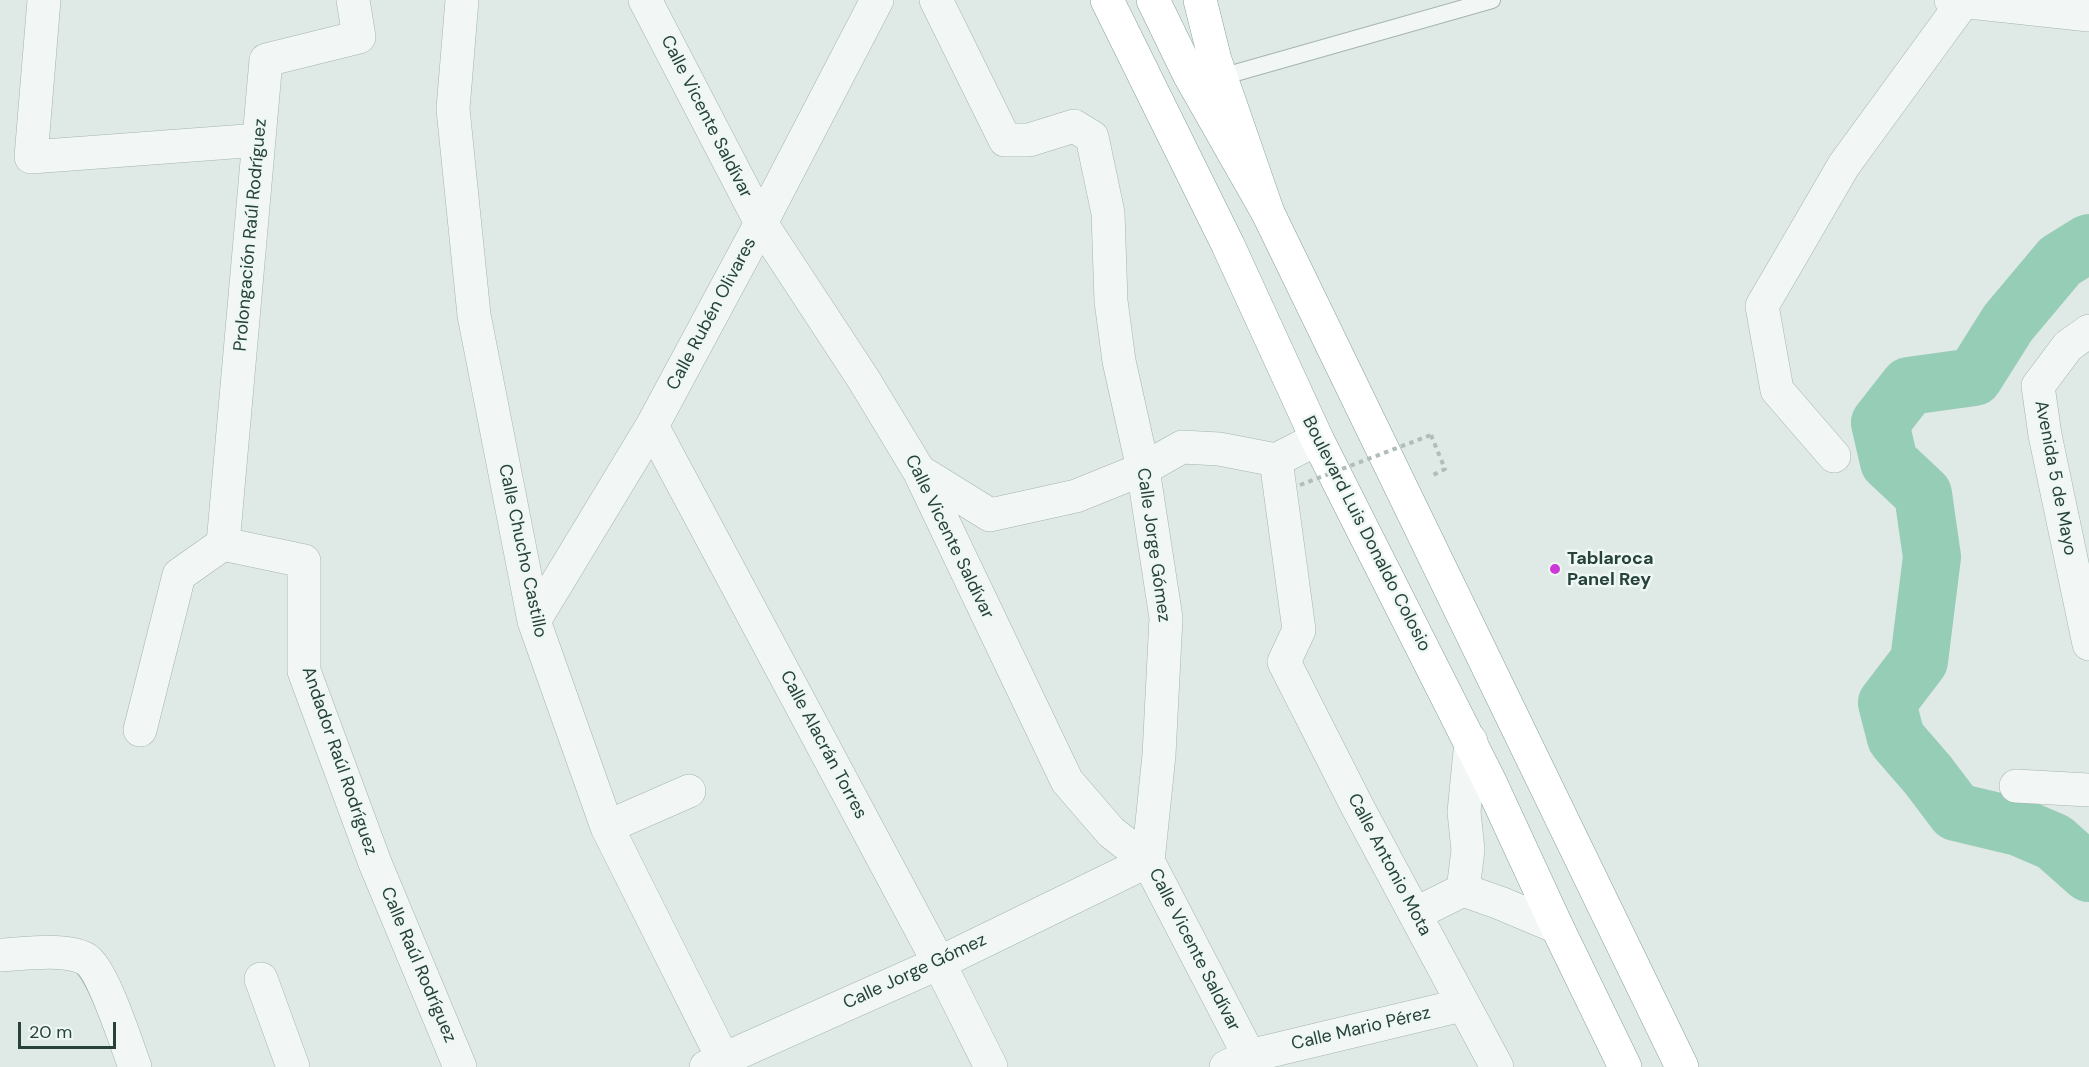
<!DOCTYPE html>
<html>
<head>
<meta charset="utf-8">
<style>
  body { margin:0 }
  #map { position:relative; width:2089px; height:1067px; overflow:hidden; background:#dfe9e6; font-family:"DM Sans",sans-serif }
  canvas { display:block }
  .scale { position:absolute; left:18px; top:1022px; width:98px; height:27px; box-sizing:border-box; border:3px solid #26423a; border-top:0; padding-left:8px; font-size:18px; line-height:21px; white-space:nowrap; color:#26423a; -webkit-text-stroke:4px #eef7f4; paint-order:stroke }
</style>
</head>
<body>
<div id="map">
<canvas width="2089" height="1067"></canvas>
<div class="scale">20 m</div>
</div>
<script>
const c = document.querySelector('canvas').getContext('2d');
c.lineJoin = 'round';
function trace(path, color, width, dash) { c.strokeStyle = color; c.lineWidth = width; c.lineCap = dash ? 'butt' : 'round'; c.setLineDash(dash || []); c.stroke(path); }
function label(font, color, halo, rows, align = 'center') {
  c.font = font + ' "DM Sans",sans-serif'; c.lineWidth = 5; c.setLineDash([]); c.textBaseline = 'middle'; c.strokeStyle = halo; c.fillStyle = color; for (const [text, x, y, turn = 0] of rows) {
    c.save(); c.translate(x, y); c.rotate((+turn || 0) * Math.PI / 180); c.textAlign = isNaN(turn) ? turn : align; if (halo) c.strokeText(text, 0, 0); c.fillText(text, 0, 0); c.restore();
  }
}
const river = new Path2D(`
  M2089,243L2060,261L2008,323L1974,377L1909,386L1880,423L1889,462L1923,494L1932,557L1919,661L1887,703L1896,738L1928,775L1956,812L2019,827L2054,842L2089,873`);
const path = new Path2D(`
  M1431,435L1445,469L1433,475`);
const service = new Path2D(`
  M1221,77L1492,0`);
const minor = new Path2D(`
  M44,0L31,157L259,140
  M462,0L453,109L474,315L534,621L607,827L727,1067
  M645,0L761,223L864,380L919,471L1067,781L1111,832L1148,861L1255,1067
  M936,0L1005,140H1029L1074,126L1092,137L1108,213L1111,301L1119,361L1143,469L1166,618L1159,755L1148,861
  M1951,0L2089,15
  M652,426L939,963L991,1067
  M1834,456L1777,390L1762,306L1844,165L1963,2
  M1276,460L1299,630L1284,662L1357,806L1497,1067
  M919,471L990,515L1076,496L1143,469L1182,447L1219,449L1276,460L1317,439
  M223,544L266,60L359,37L353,0
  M223,544L304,561V671L375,863L460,1067
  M534,621L652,426L761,223L877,0
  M140,730L179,575L223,544
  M2016,786L2089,790
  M607,827L689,791
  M1463,890L1468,850L1464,812L1471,741
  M1415,914L1463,890L1500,903L1557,927
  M0,955C24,954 62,948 84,958C102,966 127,1046 135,1067
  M261,979L293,1067
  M706,1067L939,963L1148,861
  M1226,1067L1249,1056L1462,1005`);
const tertiary = new Path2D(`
  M2089,331L2068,346L2038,386L2045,435L2089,644`);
const trunk = new Path2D(`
  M1107,0L1228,245L1317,439L1490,782L1557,927L1625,1067
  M1200,0L1215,60L1268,213L1682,1067`);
const motorway = new Path2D(`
  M1153,0L1189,74L1268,213`);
const pathBridge = new Path2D(`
  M1300,485L1431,435`);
const markers = [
  [1555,569,6,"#ce38d9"]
];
const streetNames = [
  ["Calle Vicente Saldívar",706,117,63],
  ["Prolongación Raúl Rodríguez",251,235,-85],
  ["Calle Rubén Olivares",712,314,-62],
  ["Avenida 5 de Mayo",2055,478,79],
  ["Boulevard Luis Donaldo Colosio",1366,534,63],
  ["Calle Vicente Saldívar",949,537,64],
  ["Calle Jorge Gómez",1153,545,82],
  ["Calle Chucho Castillo",522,551,78],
  ["Calle Alacrán Torres",823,745,62],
  ["Andador Raúl Rodríguez",339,761,71],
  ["Calle Antonio Mota",1389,865,62],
  ["Calle Vicente Saldívar",1194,950,63],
  ["Calle Raúl Rodríguez",418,965,67],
  ["Calle Jorge Gómez",915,972,-25],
  ["Calle Mario Pérez",1361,1029,-13]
];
const poiNames = [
  ["Tablaroca",1567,559],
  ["Panel Rey",1567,580]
];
trace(river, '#96cdb7', 58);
trace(service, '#a4b4af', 18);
trace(minor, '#a4b4af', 34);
trace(tertiary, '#a4b4af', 34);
trace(trunk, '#85a198', 34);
trace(motorway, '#85a198', 34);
trace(path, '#b1bdba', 4, [4.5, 4.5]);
trace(service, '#f2f7f6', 16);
trace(minor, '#f2f7f6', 33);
trace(tertiary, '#f2f7f6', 33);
trace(trunk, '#fff', 33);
trace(motorway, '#fff', 33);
trace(pathBridge, '#b1bdba', 4, [4.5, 4.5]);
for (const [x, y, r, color] of markers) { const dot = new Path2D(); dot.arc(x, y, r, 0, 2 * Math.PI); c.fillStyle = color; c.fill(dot); trace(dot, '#eef7f4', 2); }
label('18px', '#26423a', '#eef7f4', streetNames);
label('bold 18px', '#26423a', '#eef7f4', poiNames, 'left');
</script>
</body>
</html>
